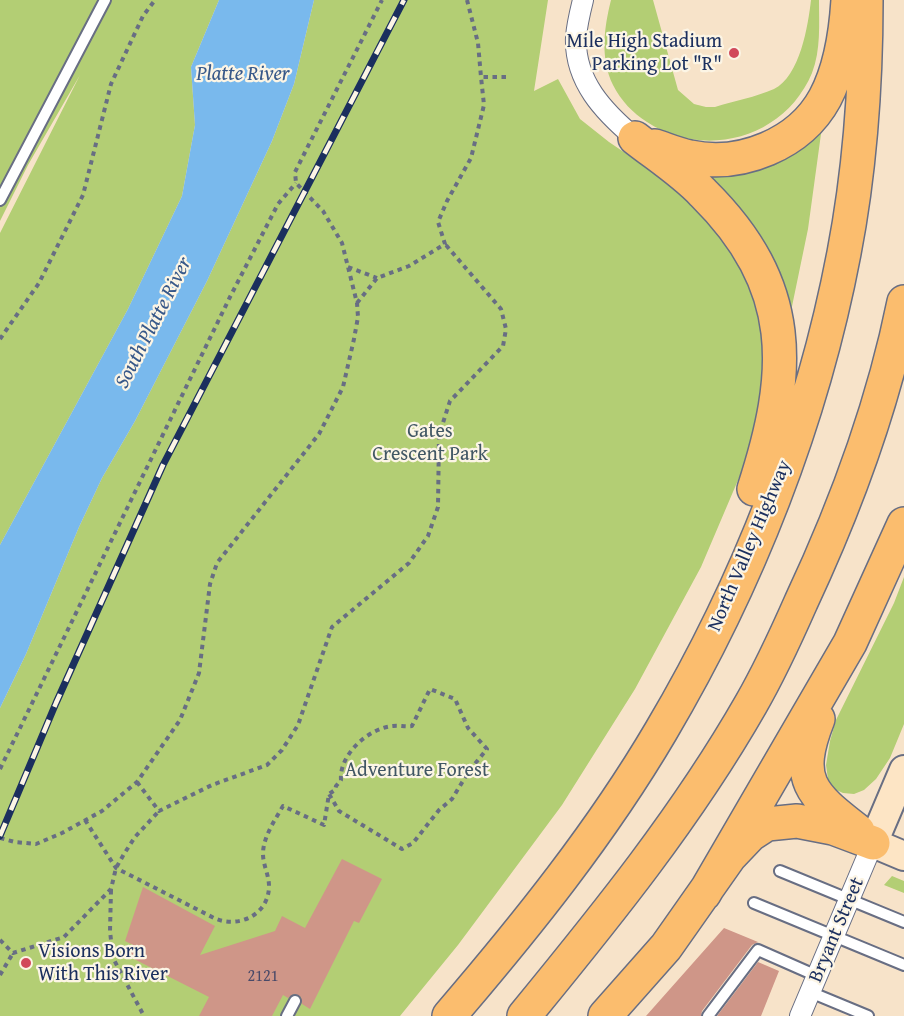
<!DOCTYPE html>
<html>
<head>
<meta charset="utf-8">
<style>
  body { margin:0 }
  canvas { display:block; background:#f7e3c9 }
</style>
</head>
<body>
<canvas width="904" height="1016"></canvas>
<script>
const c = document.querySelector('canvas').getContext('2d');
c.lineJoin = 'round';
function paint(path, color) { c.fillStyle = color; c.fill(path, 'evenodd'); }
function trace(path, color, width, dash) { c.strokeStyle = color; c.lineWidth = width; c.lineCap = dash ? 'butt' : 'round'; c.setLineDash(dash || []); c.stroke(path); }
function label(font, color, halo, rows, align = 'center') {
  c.font = font + ' "Gentium Book Plus",serif'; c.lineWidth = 4.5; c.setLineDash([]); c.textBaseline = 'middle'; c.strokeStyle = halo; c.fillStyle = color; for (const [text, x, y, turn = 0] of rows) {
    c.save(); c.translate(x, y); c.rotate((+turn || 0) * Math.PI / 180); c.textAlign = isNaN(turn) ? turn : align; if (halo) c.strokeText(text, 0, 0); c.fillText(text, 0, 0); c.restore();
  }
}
const green = new Path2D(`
  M0,0H219L191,67L195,125L182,196L128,309L0,545V233L80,75L28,165L0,221Z
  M314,0H548L534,91L558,79L580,119L609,142L677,188L710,217L757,294L768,367L747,459L701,567L635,689L562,805L458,945L400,1016H0V708L26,654L79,527L102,478L135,421L207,281L272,141L294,84Z
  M611,0H653L678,90L694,104L706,107H715C734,101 756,97 774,89C800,76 808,26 811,0H819C819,24 821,50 812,73C785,138 705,160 647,122C633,113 621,101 613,85C600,58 604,28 611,0Z
  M824,112L808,229L790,316L704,180L710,168Z
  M904,577V724L890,758L876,779L864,790L854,794L843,793L834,789L828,779L826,765L830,741L836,720L894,603Z
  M892,876L904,881V893L884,885Z`);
const water = new Path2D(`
  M219,0H314L294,84L272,141L207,281L135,421L102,478L79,527L26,654L0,708V545L128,309L182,196L195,125L191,67Z`);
const building = new Path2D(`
  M342,859L382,879L359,923L354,921L310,1009L302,1004L301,997L294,994L288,998L283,995L272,1016H199L209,997L128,956L133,945L125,941L143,887L215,926L200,955L275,931L282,916L305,928Z
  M724,928L758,942L752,945L702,1011L701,1016H646Z
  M758,962L779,971L761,1016H717Z`);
const path = new Path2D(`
  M467,0L478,43L481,77H510
  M348,267L377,278
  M357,303L377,278L409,266L445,244L438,222L447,201L471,158L484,105L481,77
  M0,339L39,283L83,195L111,84L143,16L155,0
  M0,769L230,297L278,204L296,183
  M137,782L159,811L212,785L267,765L282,750L298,725L332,627L409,563L428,536L438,507L439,435L450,401L503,346L506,329L501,309L445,244
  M85,820L116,868L214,918C238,929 269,915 269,886C269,875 263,865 263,854C263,837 275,820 283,806L324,825L329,794L339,811L402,849L413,843L439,810L452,799L469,771L487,749L468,728L455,699L430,689L412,726C405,727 399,725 393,726C368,728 339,755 341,780L336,786L335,790L329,794
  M0,838L15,842L36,844L62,833L102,811L137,782L180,720L199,673L210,584L217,563L319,434L343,387L354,339L358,317L357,303L342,243L323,211L296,183L295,172L382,0
  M111,890L110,931L113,958L144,1016
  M0,940L13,953L64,937L111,889L116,868L124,854L135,837L159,811
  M0,975L13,953`);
const lane = new Path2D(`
  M0,200L105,0
  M780,871L904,922
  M754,903L904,965
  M810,992L868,1016
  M287,1016L295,1001
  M708,1016L758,950L817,976`);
const street = new Path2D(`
  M583,0C580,12 577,24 576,37C574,81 604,112 635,138
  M800,1016L873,843`);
const secondary = new Path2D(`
  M904,770L873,843L904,856`);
const highway = new Path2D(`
  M635,138C658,156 683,172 703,193C797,286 792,372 754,489
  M655,146C667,150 678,155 690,157C741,168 800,144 825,98C841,68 846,33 848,0
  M818,719C794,780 810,794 858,831
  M704,894L850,643L904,524
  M449,1016C526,926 601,833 661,731C748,584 812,421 844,253C860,170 866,84 866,0
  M524,1016C606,916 687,816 751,704C770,671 786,636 801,602C846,506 883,406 904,302
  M605,1016L666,947L730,856L750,835L767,824L797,821L833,828L873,843`);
const rail = new Path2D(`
  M0,836L56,703L163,465L404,0`);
const markers = [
  [734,53,6,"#d1495b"],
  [26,963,6,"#d1495b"]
];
const numberNames = [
  ["2121",263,977]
];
const poiNames = [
  ["Mile High Stadium",722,42],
  ["Parking Lot \"R\"",722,65],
  ["Visions Born",38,952,"left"],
  ["With This River",38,975,"left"]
];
const parkNames = [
  ["Gates",430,432],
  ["Crescent Park",430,455],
  ["Adventure Forest",417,771]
];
const streetNames = [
  ["North Valley Highway",750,546,-67],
  ["Bryant Street",837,930,-67]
];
const waterNames = [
  ["Platte River",243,75],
  ["South Platte River",154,323,-63]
];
paint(green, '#b3ce74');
paint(water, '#79b9ed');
paint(building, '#cf9688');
trace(lane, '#686e83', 14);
trace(street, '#686e83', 22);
trace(secondary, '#686e83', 32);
trace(highway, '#686e83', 36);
trace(path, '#686e83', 4, [4.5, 4.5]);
trace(lane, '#fff', 10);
trace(street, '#fff', 20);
trace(secondary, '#fde5c5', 28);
trace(highway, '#fbbd6e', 33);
trace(rail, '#1b2f5e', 7);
trace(rail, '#fcf5e5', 4.5, [14]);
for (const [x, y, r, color] of markers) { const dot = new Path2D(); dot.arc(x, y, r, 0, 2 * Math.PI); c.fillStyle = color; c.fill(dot); trace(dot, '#fcf5e5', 2); }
label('16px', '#484968', null, numberNames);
label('20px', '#1b2f5e', '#fcf5e5', poiNames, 'right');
label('20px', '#415764', '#fcf5e5', parkNames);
label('20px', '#1b2f5e', '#fcf5e5', streetNames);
label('italic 21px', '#375889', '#fcf5e5', waterNames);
</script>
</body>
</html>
